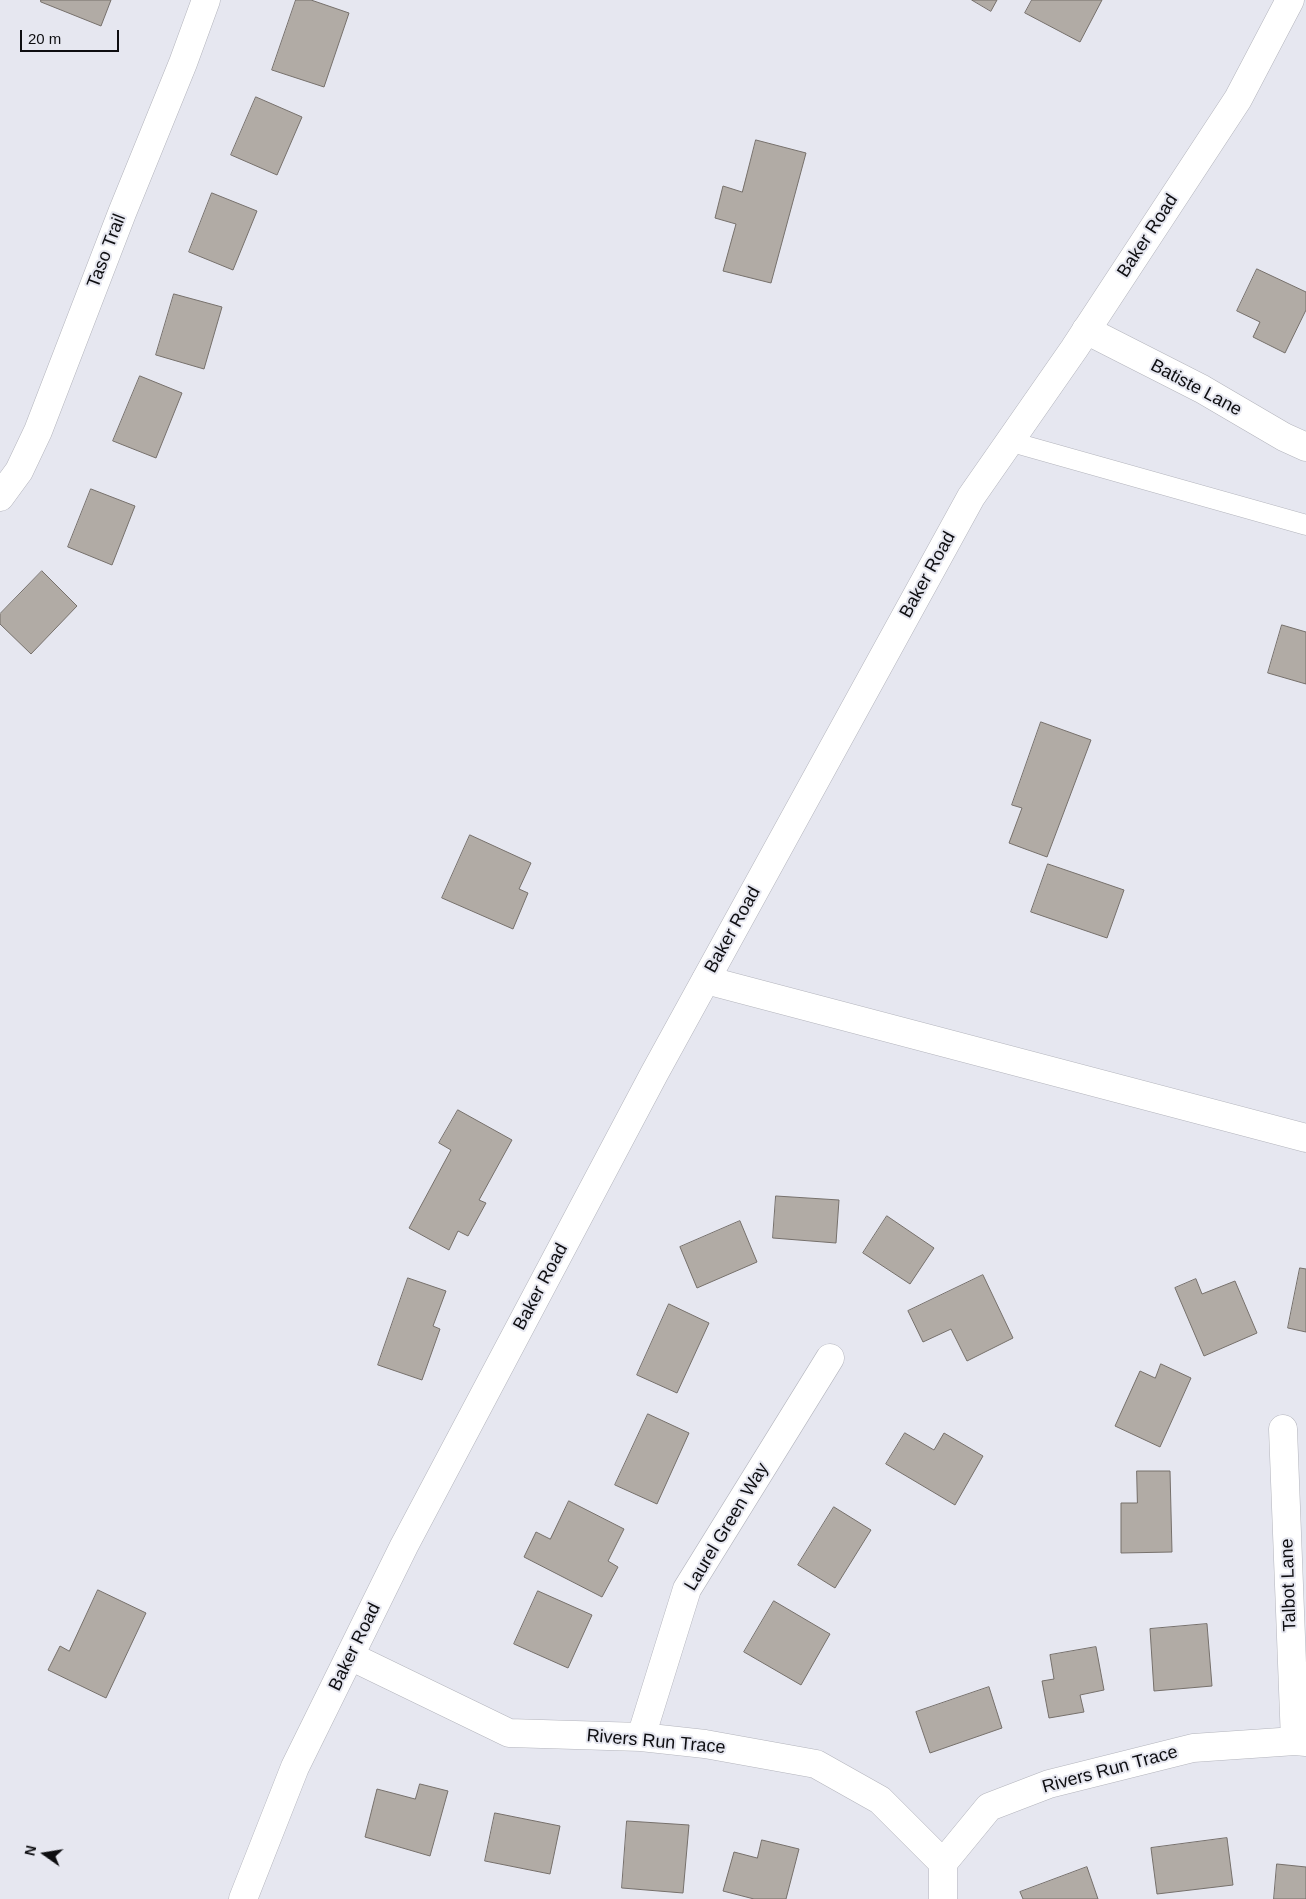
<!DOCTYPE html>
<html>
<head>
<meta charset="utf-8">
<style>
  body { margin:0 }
  #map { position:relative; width:1306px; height:1899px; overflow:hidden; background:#e6e7f0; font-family:Helvetica,sans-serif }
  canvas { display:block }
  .north { position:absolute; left:20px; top:1829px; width:50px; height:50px; -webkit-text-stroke:4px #e6e7f0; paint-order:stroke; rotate:283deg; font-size:14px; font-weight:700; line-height:20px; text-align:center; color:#0e0e11 }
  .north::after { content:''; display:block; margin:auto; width:18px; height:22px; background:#0e0e11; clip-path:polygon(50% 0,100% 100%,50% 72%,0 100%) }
  .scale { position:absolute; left:20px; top:30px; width:99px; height:22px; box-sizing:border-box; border:2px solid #0e0e11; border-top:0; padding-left:6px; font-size:15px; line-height:18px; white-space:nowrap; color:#0e0e11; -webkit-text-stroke:4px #e6e7f0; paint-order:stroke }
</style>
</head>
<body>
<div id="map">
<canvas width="1306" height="1899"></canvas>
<div class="north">N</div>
<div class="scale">20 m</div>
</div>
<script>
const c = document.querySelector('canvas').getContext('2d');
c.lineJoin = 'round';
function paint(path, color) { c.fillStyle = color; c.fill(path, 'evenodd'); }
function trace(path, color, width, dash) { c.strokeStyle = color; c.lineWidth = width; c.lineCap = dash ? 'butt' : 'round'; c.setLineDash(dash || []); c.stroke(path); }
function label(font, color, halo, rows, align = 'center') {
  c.font = font + ' Helvetica,sans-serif'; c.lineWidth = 4; c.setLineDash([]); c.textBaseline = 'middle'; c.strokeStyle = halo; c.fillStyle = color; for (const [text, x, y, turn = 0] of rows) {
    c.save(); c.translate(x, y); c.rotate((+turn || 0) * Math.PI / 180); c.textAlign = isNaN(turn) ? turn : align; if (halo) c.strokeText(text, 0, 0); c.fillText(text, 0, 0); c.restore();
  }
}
const building = new Path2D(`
  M41,0H111L101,26L41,2Z
  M296,0H311L349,13L324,87L272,70Z
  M972,0H997L991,11Z
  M1032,0H1102L1080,42L1025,13Z
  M256,97L302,117L277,175L231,155Z
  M756,140L806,153L771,283L723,271L736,224L715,218L723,186L742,192Z
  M212,193L257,211L233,270L189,252Z
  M1257,269L1306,292V310L1285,353L1253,337L1260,322L1237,311Z
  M174,294L222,307L204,369L156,355Z
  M140,376L182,393L156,458L113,441Z
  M91,489L135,506L112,565L68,547Z
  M42,571L77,606L31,654L0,624V614Z
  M1282,625L1306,632V684L1268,673Z
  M1041,722L1091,740L1047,857L1009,843L1022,808L1012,805Z
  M470,835L531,863L519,889L528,893L513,929L442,898Z
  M1048,864L1124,890L1107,938L1031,912Z
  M458,1110L512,1140L479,1200L486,1203L468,1236L458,1231L449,1250L409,1228L451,1150L439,1143Z
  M776,1196L839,1200L836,1243L773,1238Z
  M887,1216L934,1248L910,1284L863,1253Z
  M740,1221L757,1262L697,1288L680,1247Z
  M1300,1268L1306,1269V1332L1288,1328Z
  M983,1275L1013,1338L967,1361L951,1329L923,1342L908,1311Z
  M408,1278L446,1291L433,1326L440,1329L422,1380L378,1365Z
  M1196,1279L1202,1294L1235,1281L1257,1333L1204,1356L1175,1288Z
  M669,1304L709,1323L677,1393L637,1375Z
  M1161,1364L1191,1378L1160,1447L1115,1426L1140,1371L1155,1378Z
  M648,1414L689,1433L657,1504L615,1485Z
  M905,1433L934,1450L944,1433L983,1456L955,1505L886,1464Z
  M1137,1471H1170L1172,1552L1121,1553V1503H1137Z
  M569,1501L624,1529L608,1561L618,1567L602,1597L524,1557L536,1532L550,1539Z
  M834,1507L871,1530L835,1588L798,1565Z
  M98,1590L146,1613L106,1698L48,1670L60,1646L69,1651Z
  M538,1591L592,1615L568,1668L514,1644Z
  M774,1601L830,1634L801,1685L744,1652Z
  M1207,1624L1212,1686L1154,1691L1150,1629Z
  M1096,1647L1104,1690L1080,1695L1084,1712L1049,1718L1042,1681L1054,1679L1050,1655Z
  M989,1687L1002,1728L930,1753L916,1712Z
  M420,1784L448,1791L430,1856L365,1837L377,1789L415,1799Z
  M495,1813L560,1826L550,1874L485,1861Z
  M627,1821L689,1825L683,1893L622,1888Z
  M1227,1838L1233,1885L1157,1894L1151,1848Z
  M762,1840L799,1849L786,1899H754L723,1891L734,1852L757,1858Z
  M1277,1864L1306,1867V1899H1274Z
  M1087,1867L1098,1899H1023L1020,1892Z`);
const lane = new Path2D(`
  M1008,441L1306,525`);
const street = new Path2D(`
  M1086,330L1202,389L1284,437L1306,447
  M0,497L19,471L38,431L122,213L183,63L206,0
  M706,980L1306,1138
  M1283,1429L1295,1741
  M350,1656L509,1733L641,1737L705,1744L816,1764L880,1800L943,1863
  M641,1737L687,1589L830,1358
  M943,1899V1863L989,1807L1049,1784L1193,1748L1295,1741L1306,1742`);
const secondary = new Path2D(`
  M243,1899L295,1767L404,1546L654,1074L971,497L1074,349L1238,99L1290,0`);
const streetNames = [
  ["Baker Road",1148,236,-57],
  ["Taso Trail",107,251,-69],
  ["Batiste Lane",1196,388,28],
  ["Baker Road",928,575,-61],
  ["Baker Road",733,930,-61],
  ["Baker Road",541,1287,-62],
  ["Laurel Green Way",727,1527,-59],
  ["Talbot Lane",1289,1585,-92],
  ["Baker Road",355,1647,-64],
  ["Rivers Run Trace",656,1742,5],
  ["Rivers Run Trace",1110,1770,-15]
];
paint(building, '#b1aba5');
trace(building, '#76706b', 1);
trace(lane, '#b3b4bc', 21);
trace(street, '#b3b4bc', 29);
trace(secondary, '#b3b4bc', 29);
trace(lane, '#fff', 20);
trace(street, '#fff', 28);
trace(secondary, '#fff', 28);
label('18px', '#0e0e11', '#e6e7f0', streetNames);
</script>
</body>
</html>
